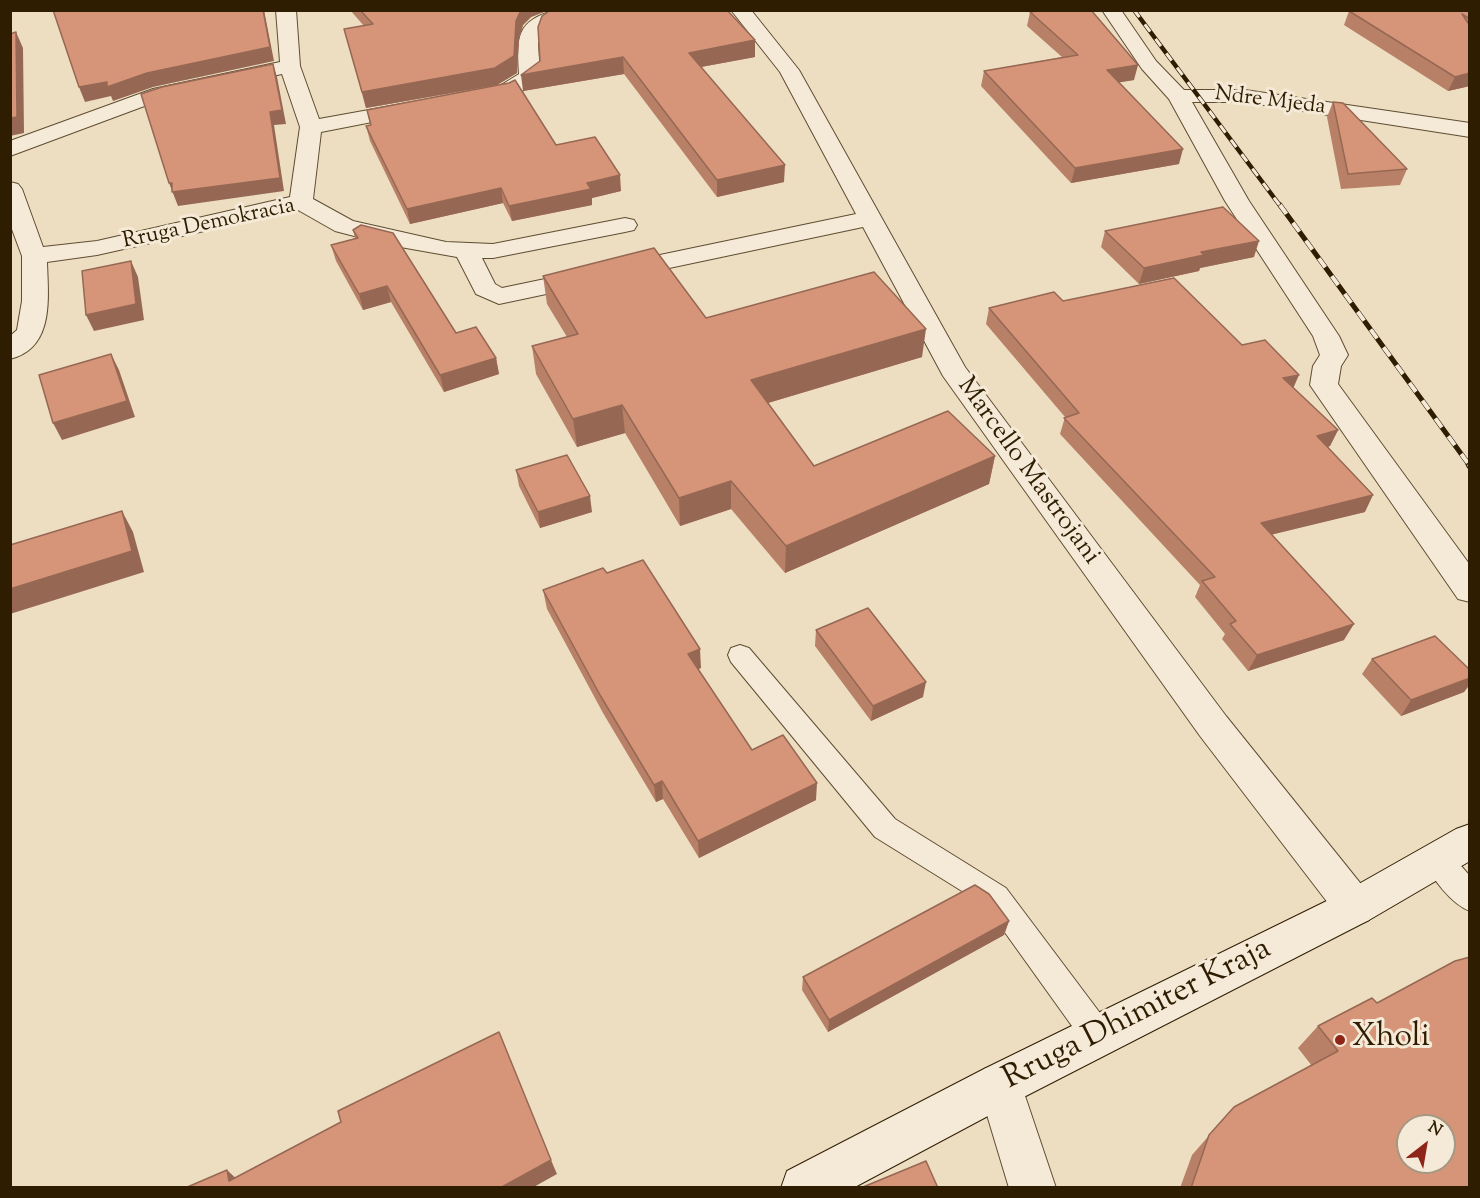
<!DOCTYPE html>
<html>
<head>
<meta charset="utf-8">
<style>
  body { margin:0 }
  #map { position:relative; width:1480px; height:1198px; overflow:hidden; background:#eedec1; font-family:"Sorts Mill Goudy",serif }
  canvas { display:block }
  .frame { position:absolute; inset:0; border:12px solid #2f1d02; pointer-events:none }
  .north { position:absolute; left:1396px; top:1114px; width:60px; height:60px; box-sizing:border-box; background:#f4ead7; border:2px solid #a59882; border-radius:50%; rotate:31deg; font-size:16px; font-weight:700; line-height:24px; text-align:center; color:#2f1d02 }
  .north::after { content:''; display:block; margin:auto; width:21px; height:27px; background:#8f2418; clip-path:polygon(50% 0,100% 100%,50% 72%,0 100%) }
</style>
</head>
<body>
<div id="map">
<canvas width="1480" height="1198"></canvas>
<div class="frame"></div>
<div class="north">N</div>
</div>
<script>
const c = document.querySelector('canvas').getContext('2d');
c.lineJoin = 'round';
function trace(path, color, width, dash) { c.strokeStyle = color; c.lineWidth = width; c.lineCap = dash ? 'butt' : 'round'; c.setLineDash(dash || []); c.stroke(path); }
function paint(path, color) { c.fillStyle = color; c.fill(path, 'evenodd'); }
function label(font, color, halo, rows, align = 'center') {
  c.font = font + ' "Sorts Mill Goudy",serif'; c.lineWidth = 6; c.setLineDash([]); c.textBaseline = 'middle'; c.strokeStyle = halo; c.fillStyle = color; for (const [text, x, y, turn = 0] of rows) {
    c.save(); c.translate(x, y); c.rotate((+turn || 0) * Math.PI / 180); c.textAlign = isNaN(turn) ? turn : align; if (halo) c.strokeText(text, 0, 0); c.fillText(text, 0, 0); c.restore();
  }
}
const lane = new Path2D(`
  M740,645L749,648L895,819L1006,888L1109,1025L1114,1036L1109,1047L1098,1052L1087,1047L986,906L875,837L731,662L728,655L731,648Z
  M1437,846L1447,850L1470,876V911C1451,904 1431,877 1423,859L1427,850Z`);
const street = new Path2D(`
  M276,10H296L300,66L319,119L413,102L421,103L424,108L421,113L413,114L321,132L313,199L353,221L446,242L493,244L625,218L634,220L637,225L634,230L625,232L493,258H482L495,284L502,288L856,214L780,72L731,10H751L799,70L965,367L1226,716L1369,894L1375,907L1369,920L1355,926L1341,920L1200,736L943,376L863,227L499,304L476,294L457,257L389,245L335,231L298,210L97,255L47,262C48,297 55,348 10,359V336L17,330L22,301V256L10,224V182L18,184L22,189L43,247L97,241L290,197L300,127L282,74L166,98L10,156V141L153,89L280,62Z
  M556,10H589L587,14L556,22L542,30L538,43L540,76C528,94 488,107 468,101L464,97L468,93L498,87L519,74C517,36 516,21 556,10Z
  M1102,10H1121L1156,61L1184,90H1245L1470,123V137L1245,102H1192L1249,201L1339,336L1348,355L1341,366L1338,384L1470,565V602L1458,599L1310,385L1313,366L1320,355L1313,336L1225,201L1169,99L1142,69Z
  M1000,1063L1016,1069L1056,1188H1009L978,1085L984,1069Z`);
const secondary = new Path2D(`
  M1470,824V861L1369,920L1016,1101L853,1188H781L787,1171L984,1069L1341,894L1456,829Z`);
const railFar2 = new Path2D(`
  M1134,10L1281,207`);
const railFar1 = new Path2D(`
  M1280,205L1470,466`);
const rail = new Path2D(`
  M1469,464L1470,466`);
const wall = new Path2D(`
  M350,10H549L531,17L523,25L519,38L517,73L497,85L366,108L344,29L364,26Z
  M1470,10V86L1448,91L1344,25L1349,11Z
  M1030,12L1134,80L1119,82L1179,164L1071,183L981,86L984,71L1062,57L1027,26Z
  M755,40V57L701,67L784,182L717,197L624,74L523,91L540,61Z
  M509,83L556,145L621,191L592,198V205L512,221L503,203L410,224L370,141L366,126L370,125L367,110Z
  M1333,102L1407,169L1400,185L1341,189L1327,117Z
  M353,230L456,333L496,358L499,374L444,392L391,302L363,310L336,261L331,245L355,238Z
  M1105,231L1254,257L1200,268L1199,271L1139,284L1101,247Z
  M543,276L706,318L922,357L768,403L814,466L995,456L989,484L785,573L731,509L680,526L625,433L577,447L536,374L532,346L567,337L547,304Z
  M1063,301L1242,345L1293,387L1338,430L1330,446L1328,447L1365,512L1272,534L1344,640L1248,671L1222,639L1225,634L1195,597L1200,585L1060,434L1065,417L986,324L989,308Z
  M516,470L592,512L540,528L519,486Z
  M607,573L701,668L698,669L752,750L816,800L699,858L663,799L656,802L603,713L547,609L543,590Z
  M816,630L923,697L871,721L815,646Z
  M1372,659L1470,670V684L1464,692L1401,716L1362,674Z
  M1009,921L1004,935L828,1032L802,990L803,977Z
  M1377,1003L1470,1188H1180L1192,1155L1234,1107L1312,1066L1298,1048L1318,1026Z`);
const shadedWall = new Path2D(`
  M263,10H264L274,61L153,87L113,101L111,96L85,102L79,87L107,82Z
  M521,10H549L531,17L523,25L519,38L517,73L497,85L366,108L362,92L516,21Z
  M16,32L23,48L24,133L10,136V118Z
  M755,40V57L690,69L689,53Z
  M623,57L624,74L523,91L521,75Z
  M273,64L277,77L286,124L274,125L284,191L178,206L169,183L270,112Z
  M1138,65L1134,80L1104,85L1107,70Z
  M1470,73V86L1448,91L1455,77Z
  M1183,149L1179,164L1071,183L1075,168Z
  M785,165L784,182L717,197V180Z
  M620,175L621,191L592,198V205L512,221L509,206L587,183Z
  M501,188L503,203L410,224L407,209Z
  M1259,241L1254,257L1200,268L1199,271L1139,284L1144,268L1201,252Z
  M131,261L138,277L144,320L94,331L86,315Z
  M387,286L391,302L363,310L359,294Z
  M926,329L922,357L751,408V380Z
  M111,354L119,370L135,417L62,440L53,423Z
  M496,358L499,374L444,392L440,375Z
  M1299,375L1292,391L1283,378Z
  M622,405L625,433L577,447L573,419Z
  M1338,430L1330,446L1310,452L1317,436Z
  M995,456L989,484L785,573L786,546Z
  M731,481V509L680,526L679,498Z
  M1373,495L1365,512L1254,539L1261,523Z
  M590,496L592,512L540,528L538,512Z
  M122,511L133,532L144,572L10,614V589Z
  M1354,624L1344,640L1248,671L1257,655Z
  M700,649L701,668L689,673L688,654Z
  M1470,678V684L1464,692L1401,716L1411,700Z
  M926,682L923,697L871,721L873,706Z
  M662,781L663,799L656,802L654,785Z
  M817,783L816,800L699,858L698,841Z
  M1009,921L1004,935L828,1032L829,1020Z
  M551,1160L557,1174L532,1188H500Z
  M227,1170L242,1184L229,1181Z`);
const building = new Path2D(`
  M53,10H263L270,47L147,73L107,87V82L79,87Z
  M360,10H521L516,21L514,56L495,68L362,92L344,29L373,24Z
  M551,10H727L755,40L689,53L785,165L717,180L623,57L521,75L540,61L538,27L542,16Z
  M1046,10H1091L1138,65L1107,70L1183,149L1075,168L984,71L1078,55L1030,12Z
  M1352,10H1470V19L1462,14L1470,26V73L1455,77L1349,11Z
  M16,32L17,117L10,118V34Z
  M273,64L282,110L270,112L280,178L172,192V183H169L141,94L162,87Z
  M515,80L556,145L595,137L620,175L587,183L591,189L509,206L501,188L407,209L366,126L371,125L367,110L509,83Z
  M1333,102L1343,103L1407,169L1348,174Z
  M1223,207L1259,241L1201,252L1204,255L1144,268L1105,231Z
  M361,225L393,233L456,333L476,327L496,358L440,375L387,286L359,294L331,245L358,238L353,230Z
  M654,248L706,318L874,272L926,329L751,380L814,466L948,411L995,456L786,546L731,481L679,498L622,405L573,419L532,346L578,334L543,276Z
  M131,261L136,304L86,315L82,271Z
  M1174,278L1242,345L1265,340L1299,375L1283,378L1338,430L1317,436L1373,495L1261,523L1354,624L1257,655L1230,624L1236,621L1202,581L1215,577L1064,418L1079,413L989,308L1054,292L1063,301Z
  M111,354L127,401L53,423L39,375Z
  M567,455L590,496L538,512L516,470Z
  M122,511L132,551L10,589V545Z
  M643,560L700,649L688,654L752,750L783,735L817,783L698,841L662,781L654,785L600,695L543,590L603,568L607,573Z
  M868,608L926,682L873,706L816,630Z
  M1435,636L1470,670V678L1411,700L1372,659Z
  M975,885L989,894L1009,921L829,1020L803,977Z
  M1470,957V1188H1191L1209,1135L1234,1107L1338,1051L1318,1026L1372,998L1377,1003L1455,961ZM1408,1126H1444V1162H1408Z
  M499,1032L551,1160L500,1188H185L227,1170L229,1181L341,1122L338,1111Z
  M926,1161L938,1188H863V1187Z`);
const markers = [
  [1340,1040,6,"#8f2418"]
];
const farStreetnames = [
  ["Ndre Mjeda",1270,102,7],
  ["Rruga Demokracia",209,225,-12]
];
const streetNames = [
  ["Marcello Mastrojani",1027,472,54]
];
const nearStreetnames = [
  ["Rruga Dhimiter Kraja",1138,1016,-27]
];
const nearPoinames = [
  ["Xholi",1352,1040]
];
trace(lane, '#5f4d32', 2);
trace(street, '#5f4d32', 2);
trace(secondary, '#2f1d02', 2);
paint(lane, '#f4ead7');
paint(street, '#f4ead7');
paint(secondary, '#f4ead7');
trace(railFar2, '#2f1d02', 4.5);
trace(railFar1, '#2f1d02', 5);
trace(rail, '#2f1d02', 7);
trace(railFar2, '#f4ead7', 3, [9]);
trace(railFar1, '#f4ead7', 4, [11]);
trace(rail, '#f4ead7', 4.5, [14]);
paint(wall, '#b88067');
paint(shadedWall, '#966854');
paint(building, '#d69578');
trace(building, '#966854', 1.5);
for (const [x, y, r, color] of markers) { const dot = new Path2D(); dot.arc(x, y, r, 0, 2 * Math.PI); c.fillStyle = color; c.fill(dot); trace(dot, '#f4ead7', 2); }
label('22px', '#2f1d02', '#f4ead7', farStreetnames);
label('26px', '#2f1d02', '#f4ead7', streetNames);
label('32px', '#2f1d02', '#f4ead7', nearStreetnames);
label('32px', '#2f1d02', '#f4ead7', nearPoinames, 'left');
</script>
</body>
</html>
